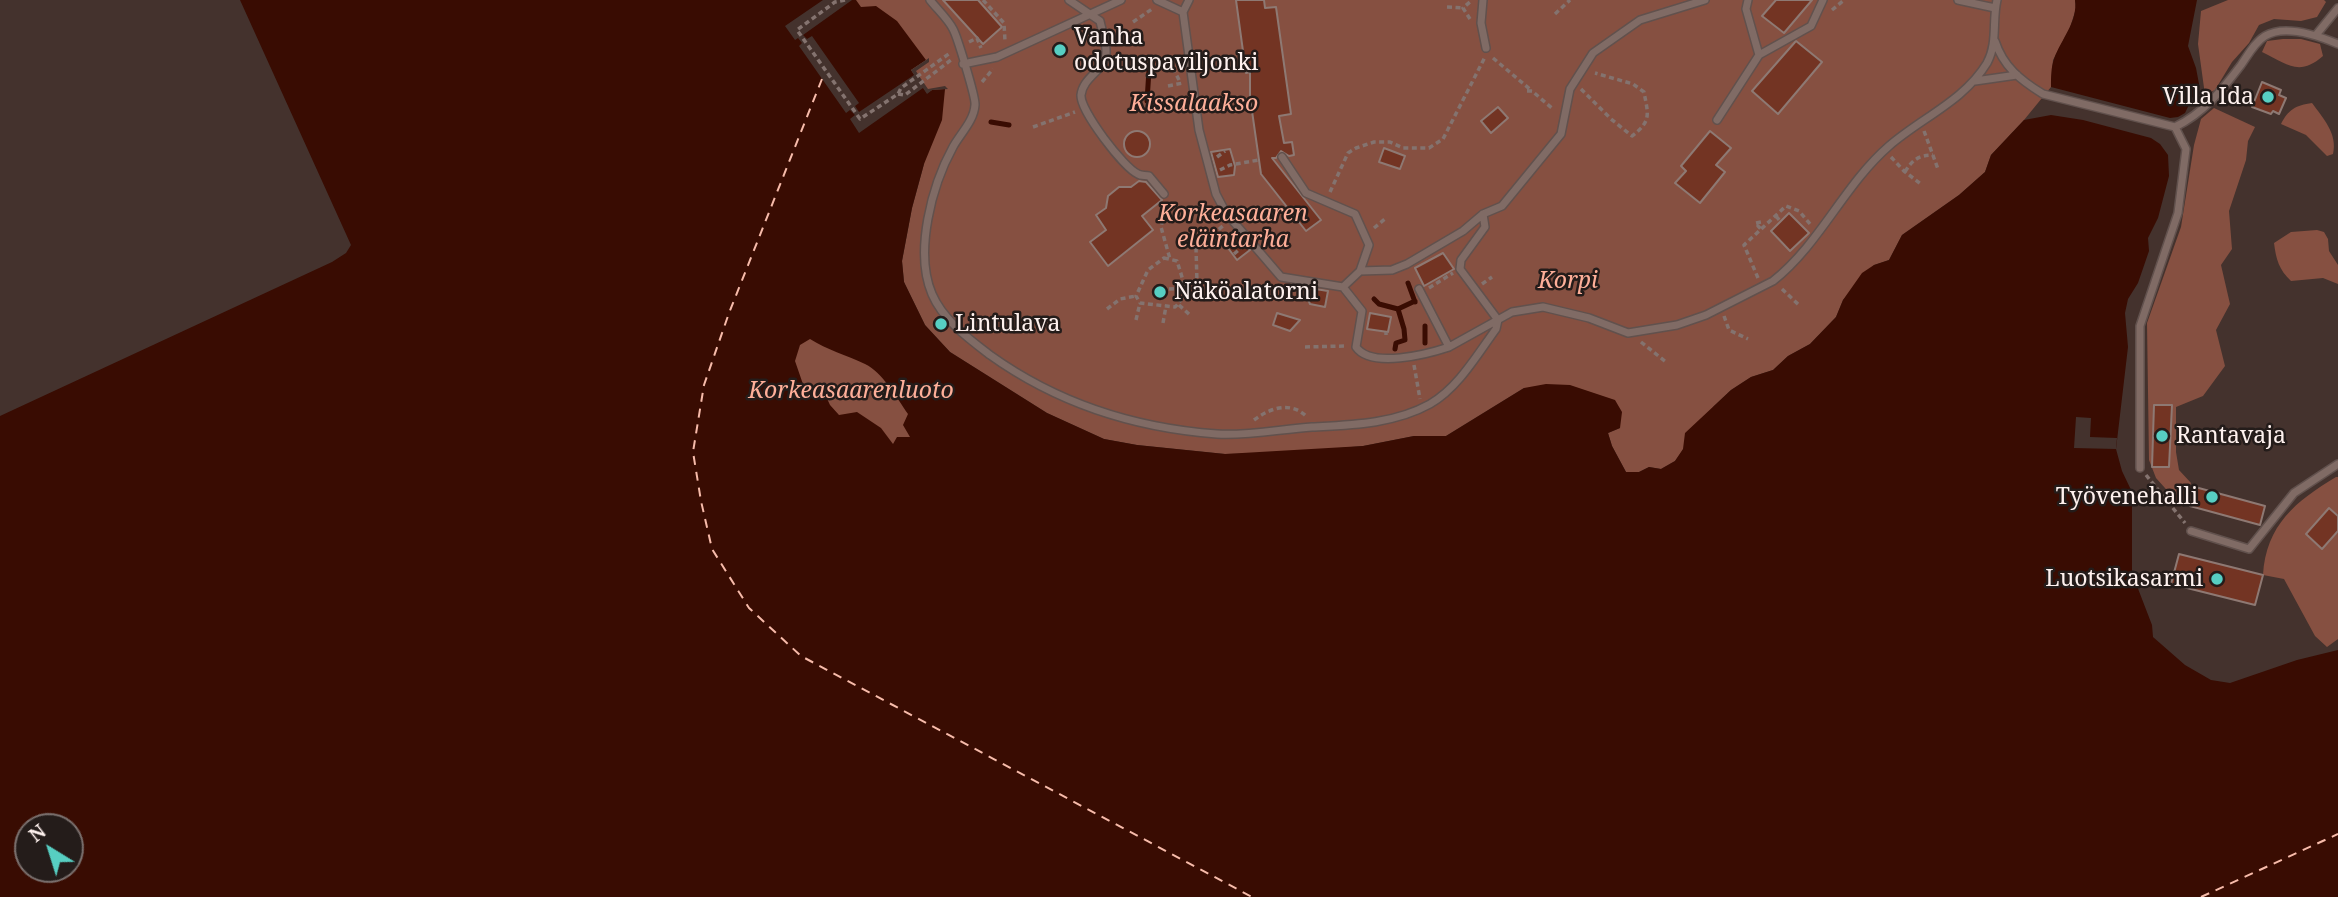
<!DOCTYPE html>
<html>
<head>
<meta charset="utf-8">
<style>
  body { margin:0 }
  #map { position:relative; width:2338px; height:897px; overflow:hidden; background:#44322d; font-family:"Noto Serif",serif }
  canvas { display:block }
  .north { position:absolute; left:14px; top:813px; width:70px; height:70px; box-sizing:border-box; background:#241c1a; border:2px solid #7b716f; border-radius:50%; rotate:322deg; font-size:19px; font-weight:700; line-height:28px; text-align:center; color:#fef1ee }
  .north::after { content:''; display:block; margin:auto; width:24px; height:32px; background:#57cec2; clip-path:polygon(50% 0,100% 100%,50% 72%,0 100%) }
</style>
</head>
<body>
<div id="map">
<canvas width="2338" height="897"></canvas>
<div class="north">N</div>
</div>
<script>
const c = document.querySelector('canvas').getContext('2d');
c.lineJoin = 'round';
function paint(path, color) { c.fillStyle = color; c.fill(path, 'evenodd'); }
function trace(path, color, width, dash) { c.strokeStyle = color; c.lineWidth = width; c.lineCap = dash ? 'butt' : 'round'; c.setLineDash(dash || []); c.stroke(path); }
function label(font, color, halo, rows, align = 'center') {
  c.font = font + ' "Noto Serif",serif'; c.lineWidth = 5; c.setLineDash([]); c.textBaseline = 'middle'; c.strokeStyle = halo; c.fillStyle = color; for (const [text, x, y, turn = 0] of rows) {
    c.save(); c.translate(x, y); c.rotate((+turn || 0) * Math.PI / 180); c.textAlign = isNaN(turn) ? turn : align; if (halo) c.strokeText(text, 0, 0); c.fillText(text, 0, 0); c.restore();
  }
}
const green = new Path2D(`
  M827,0H2075L2076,8L2070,28L2053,60L2051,87L2024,120L1991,155L1985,172L1959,195L1902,235L1889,260L1874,265L1843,300L1836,317L1810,344L1788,356L1773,370L1751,377L1731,390L1714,406L1675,461L1661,469L1649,467L1639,472H1626L1612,446L1608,433L1620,428L1524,388L1446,436H1414L1363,446L1283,453L1225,454L1137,445L1104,439L1047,413L950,352L925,325L904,282L902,261L912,208L924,164L927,94Z
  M2228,0H2324L2326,2L2317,17L2301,21L2274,19L2259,25L2249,43L2232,62L2215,90L2205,95L2198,44L2201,11Z
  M2283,39H2301L2320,44L2323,56C2299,77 2287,64 2262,52L2267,41Z
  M2312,103C2323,118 2338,134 2333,154L2327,156L2306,135L2281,124C2288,110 2296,105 2312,103Z
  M2214,108L2255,127L2248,141L2246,160L2229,211L2232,249L2221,265L2230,304L2216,330L2225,366L2203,396L2176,407V452L2179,470L2191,483L2182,507L2156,478L2149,460L2147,323L2181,227L2194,145L2201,119Z
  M2317,230L2324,232L2328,239L2329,251L2338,265V284L2323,278L2291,281C2279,270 2276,259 2274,243L2291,232Z
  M800,296L960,435L847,471L763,316Z
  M2336,477H2338V639L2327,647L2315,636L2284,579L2263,575C2266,525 2296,501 2336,477Z`);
const water = new Path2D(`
  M240,0H856L861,7L876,6L897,21L926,60L911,70L927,93L932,90L945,89L942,120L924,164L912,208L902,261L904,282L925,325L950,352L1047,413L1104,439L1137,445L1225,454L1363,446L1414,436H1446L1524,388L1546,384L1570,385L1615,400L1622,412L1620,428L1608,433L1612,446L1626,472H1639L1649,467L1661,469L1675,461L1683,449L1685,433L1731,390L1751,377L1773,370L1788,356L1810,344L1836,317L1843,300L1862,273L1874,265L1889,260L1902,235L1959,195L1985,172L1991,155L2024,120L2051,115L2083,120L2151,138L2160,144L2168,155L2169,176L2158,218L2148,238L2149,251L2138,283L2128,299L2125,313L2128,347L2116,449L2122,471L2132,492V573L2152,625L2153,637L2185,665L2211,680L2230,683L2297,660L2338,650V897H0V416L332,262L346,253L351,245ZM810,339C827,350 846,355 865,364C883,373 897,398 908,414L903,425L910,437H897L893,444L881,428L857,412L839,415L830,405L824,392L805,390L795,361L800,345ZM28,827H70V869H28Z
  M2075,0H2197L2188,46L2196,68L2199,84L2185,113L2178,117L2170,118L2051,87C2051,78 2051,67 2054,59C2061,39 2078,22 2075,0Z`);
const pier = new Path2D(`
  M823,0H852L803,35L807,39L812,36L859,103L855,106L859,112L914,75L911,70L929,58V62L916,71L919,76L928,89L945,86L948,89L932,90L927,94L923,88L859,133L850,119L855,115L850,110L846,113L799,46L802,43L798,38L795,40L785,26Z
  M2076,417L2091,418L2090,437L2117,438L2116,449L2074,448Z`);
const stream = new Path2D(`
  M1147,101L1149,70L1153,62
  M991,122L1009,125
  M1408,283L1415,302
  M1374,299L1379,304L1398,309L1415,301
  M1425,326V343
  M1395,349L1396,343L1405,340L1404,329L1398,309`);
const ferry = new Path2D(`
  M822,79L729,313L704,385L693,452L701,501L712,549L749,608L801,656L1252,897
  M2201,897L2338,834`);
const building = new Path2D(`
  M943,0H978L1002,27L983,44Z
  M1236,0H1264L1265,8L1276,7L1291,114L1279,116L1284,143L1292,142L1294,155L1289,156L1281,151L1276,158H1272L1321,220L1306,231L1261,174L1250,97V72L1246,73Z
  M1776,0H1812L1784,33L1762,16Z
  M1796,41L1822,62L1778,114L1752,91Z
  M2262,82L2281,90L2279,95L2286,98L2279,114L2273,111L2271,114L2252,107Z
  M1498,107L1508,118L1491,133L1481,121Z
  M1124 144a13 13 0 1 1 26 0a13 13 0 1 1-26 0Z
  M1710,131L1731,148L1716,165L1725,172L1700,203L1675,183L1686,171L1681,166Z
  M1384,148L1405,156L1400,169L1379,162Z
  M1230,149L1235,166L1234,175L1218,177L1211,152Z
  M1139,181L1146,182L1162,200L1142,216L1153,230L1108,266L1090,242L1106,230L1096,215L1106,208L1108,196L1119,187H1131Z
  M1789,213L1809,233L1790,251L1771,231Z
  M1236,234L1250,250L1237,260L1225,244Z
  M1443,253L1454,269L1424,286L1415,268Z
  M1309,288L1328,291L1325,307L1310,304L1307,297Z
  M1277,313L1300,320L1290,331L1273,325Z
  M1370,313L1391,317L1388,332L1367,329Z
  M2154,405H2172L2169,467H2152Z
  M2195,487L2265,506L2260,525L2190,506Z
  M2329,508L2338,516V531L2322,549L2306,534Z
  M2179,554L2263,575L2255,605L2171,584Z`);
const path = new Path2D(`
  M845,0L835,2L797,30L860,119L898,94L901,88L950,53
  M983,0L1004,23L1005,41
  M1447,7L1463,8
  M1832,10L1844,0
  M1555,14L1570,0
  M1470,19L1463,8L1471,1
  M1133,22L1152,9
  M969,42L977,38L981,48
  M1493,58L1532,91
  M1173,68L1180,82
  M982,82L993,69
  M1168,86L1183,83
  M1581,89L1611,119L1632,136C1652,121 1648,114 1644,92L1633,84L1595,73
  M1527,91H1532L1553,109
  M898,94L905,95L951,60L953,62
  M1033,127L1075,112
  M1924,131L1938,169
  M1217,157L1225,151
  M1891,157L1904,171L1922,185
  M1220,170L1230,165L1259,160
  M1905,172C1912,160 1919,155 1933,155
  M1330,192L1348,153L1356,148L1374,142H1390L1403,148H1429L1443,139L1485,57
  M1166,203L1161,227L1170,259
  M1776,216L1780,221
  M1756,223L1761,222L1758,226L1761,229
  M1374,228L1386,218
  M1234,254L1241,248
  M1164,258L1177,261C1182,278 1190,293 1175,307L1140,303L1136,296L1148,270Z
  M1758,278L1744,245L1786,206L1799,211L1811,225
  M1482,284L1492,277
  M1429,288L1453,273
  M1169,289L1185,288L1197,283L1196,248L1224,225
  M1782,289L1800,306
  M1179,305L1190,315
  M1107,309L1120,299L1136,296
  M1724,316L1729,330L1748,339
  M1136,320L1140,303
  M1163,323L1166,306
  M1386,332V335
  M1641,342L1666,362
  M1305,347L1344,346
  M1414,365L1420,399
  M1254,420C1270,408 1290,401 1306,416
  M2146,475L2185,523`);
const lane = new Path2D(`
  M930,0C937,9 948,19 953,29C957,36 976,98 975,105C974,121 960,134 953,147C932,185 914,252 932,294C943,320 969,339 990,355C1057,403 1135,428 1217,434C1248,436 1281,429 1312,427C1352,425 1394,424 1430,404C1458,388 1477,355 1496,329L1498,320
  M1069,0L1100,21C1102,31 1107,44 1106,54C1104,71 1083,77 1081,95C1080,111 1124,168 1138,174C1141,176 1145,175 1149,176L1164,194
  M1157,0L1183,12
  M1189,0L1183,12L1199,130L1216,194L1226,213L1281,277L1343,287L1360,271L1392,270L1407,264L1463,231L1483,214L1502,206L1561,134L1570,89L1593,53L1640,20L1705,0
  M1483,0L1481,23L1486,48
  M1958,0L1995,8
  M2316,35L2338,8
  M1995,41C2003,66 2020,80 2043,94L2175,127C2204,113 2222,90 2241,65C2248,55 2255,42 2265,36C2285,24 2319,36 2338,44
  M1759,55L1811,26L1823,0
  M963,64L997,57L1121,0
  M1975,81L2017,75
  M1717,120L1759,55L1746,9L1748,0
  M1282,157L1306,193L1355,214L1369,245L1360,271
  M1483,214L1485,227L1461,260L1460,269L1498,320
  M1343,287L1362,311L1356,347C1371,369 1428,354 1449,347
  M1419,289L1449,347L1512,312L1543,307L1589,318L1628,333L1677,325L1706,315L1773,281C1820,244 1844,185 1889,146C1921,118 1964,101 1987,63C1998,43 1992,21 1997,0
  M2140,468V326L2178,213L2186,149L2175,127
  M2191,531L2249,549L2294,493L2338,464`);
const markers = [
  [1060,50,7,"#57cec2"],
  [2268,97,7,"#57cec2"],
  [1160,292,7,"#57cec2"],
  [941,324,7,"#57cec2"],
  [2162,436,7,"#57cec2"],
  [2212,497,7,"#57cec2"],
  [2217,579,7,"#57cec2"]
];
const poiNames = [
  ["Vanha",1074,37],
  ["odotuspaviljonki",1074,63],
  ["Villa Ida",2254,97,"right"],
  ["Näköalatorni",1174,292],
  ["Lintulava",955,324],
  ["Rantavaja",2176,436],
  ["Työvenehalli",2198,497,"right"],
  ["Luotsikasarmi",2203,579,"right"]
];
const parkNames = [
  ["Kissalaakso",1194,104],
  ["Korkeasaaren",1233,214],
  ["eläintarha",1233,240],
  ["Korpi",1568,281],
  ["Korkeasaarenluoto",851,391]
];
paint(green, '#865041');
paint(water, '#390c02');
paint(pier, '#44322d');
trace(stream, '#390c02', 5);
trace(ferry, '#f7bbaa', 2, [9, 7]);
paint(building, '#733423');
trace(building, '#8e7973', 2);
trace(lane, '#61514d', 10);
trace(path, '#84736f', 3.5, [5, 3.5]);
trace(lane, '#806b65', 7);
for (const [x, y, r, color] of markers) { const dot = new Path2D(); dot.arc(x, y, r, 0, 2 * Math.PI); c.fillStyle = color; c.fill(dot); trace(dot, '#241c1a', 2.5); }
label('23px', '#fef1ee', '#241c1a', poiNames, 'left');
label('italic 23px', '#feaf99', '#241c1a', parkNames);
</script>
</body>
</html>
